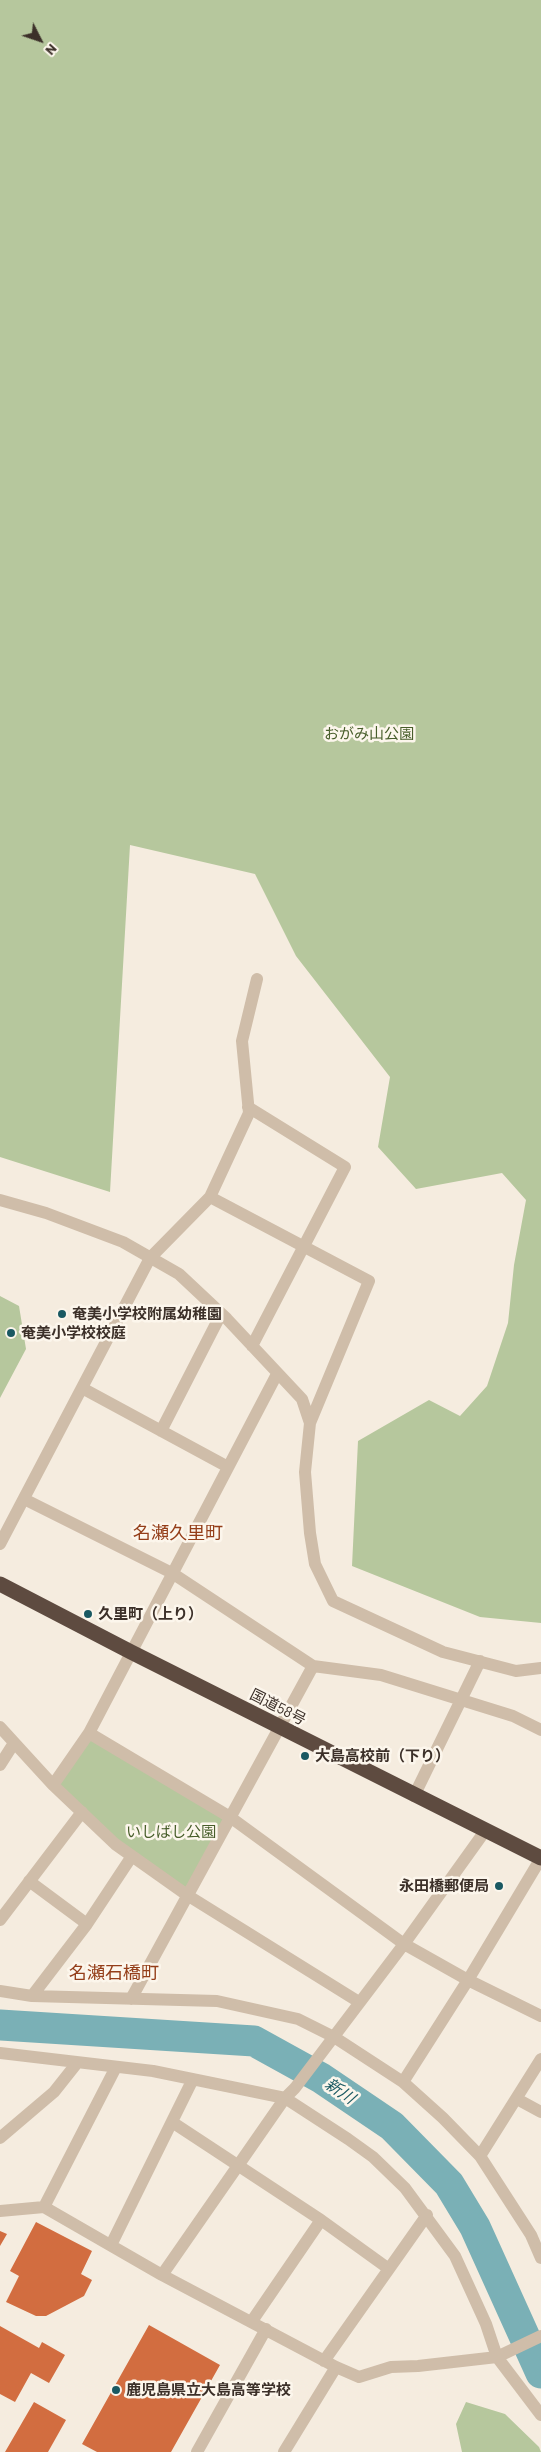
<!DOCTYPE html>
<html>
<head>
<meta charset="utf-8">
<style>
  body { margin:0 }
  #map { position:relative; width:541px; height:2452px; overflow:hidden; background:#f5ecdf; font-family:Barlow,sans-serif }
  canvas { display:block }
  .north { position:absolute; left:15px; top:15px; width:50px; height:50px; -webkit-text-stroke:4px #fcf6ec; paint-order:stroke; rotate:131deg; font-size:14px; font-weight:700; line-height:20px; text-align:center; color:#3c3029 }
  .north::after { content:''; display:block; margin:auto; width:18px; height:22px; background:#3c3029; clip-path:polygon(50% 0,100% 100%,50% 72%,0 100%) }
</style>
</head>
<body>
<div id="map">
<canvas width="541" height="2452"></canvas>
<div class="north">N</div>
</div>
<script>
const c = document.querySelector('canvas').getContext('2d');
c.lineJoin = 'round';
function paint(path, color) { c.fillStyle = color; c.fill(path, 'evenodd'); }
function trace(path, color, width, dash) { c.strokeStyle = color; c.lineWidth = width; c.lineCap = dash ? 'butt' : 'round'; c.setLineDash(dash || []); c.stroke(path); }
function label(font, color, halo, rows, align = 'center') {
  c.font = font + ' Barlow,"Noto Sans JP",sans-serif'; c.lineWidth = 5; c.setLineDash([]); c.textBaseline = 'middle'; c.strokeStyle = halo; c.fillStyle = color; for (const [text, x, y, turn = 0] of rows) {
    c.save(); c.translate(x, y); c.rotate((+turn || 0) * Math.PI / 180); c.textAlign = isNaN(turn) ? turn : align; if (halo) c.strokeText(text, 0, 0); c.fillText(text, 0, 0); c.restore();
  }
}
const green = new Path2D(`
  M0,0H541V1623L480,1617L352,1566L358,1441L429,1400L460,1416L487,1386L508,1323L514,1265L526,1200L502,1173L416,1189L378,1147L390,1077L296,956L255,874L130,845L110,1192L0,1157Z
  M0,1296L19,1306L26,1349L0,1398Z
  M92,1738L224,1818L184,1891L128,1851L57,1787Z
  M466,2402L505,2414L539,2447L541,2452H462L456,2424Z`);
const river = new Path2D(`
  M0,2025L254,2041L321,2078L392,2126L449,2184L475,2227L541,2373`);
const building = new Path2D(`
  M36,2222L92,2251L81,2274L92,2280L84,2296L46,2316H36L6,2302L19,2276L10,2271Z
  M0,2231L7,2234L0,2246Z
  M149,2325L220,2365L171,2452H97L82,2444Z
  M0,2326L39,2348L42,2342L65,2355L49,2383L31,2373L15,2402L0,2394Z
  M34,2402L66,2420L48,2452H5Z`);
const street = new Path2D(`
  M248,1107L345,1167L252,1346
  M210,1197L369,1281L310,1423
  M0,1200L46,1213L123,1242L179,1274L227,1319L302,1399L310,1423L305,1472L310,1533L315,1564L333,1601L443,1652L516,1671L541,1668
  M277,1374L89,1733L230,1817L404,1944L468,1980L541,2016
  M82,1388L228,1467
  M161,1431L221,1314
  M24,1499L172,1573L313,1666L381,1675L513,1716L541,1730
  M0,1544L150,1258L210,1197L249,1113L242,1041L257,979
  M0,1727L53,1785L115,1844L187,1895L359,2002
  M0,1765L14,1743
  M53,1785L89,1733
  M414,1796L480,1661
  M29,1881L87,1924
  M0,1920L82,1812
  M0,1991L32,1996L217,2001L298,2019L334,2037L403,2082L443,2118L480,2156L531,2235L541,2258
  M32,1996L87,1924L132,1856
  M131,1999L313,1666
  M0,2053L153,2071L285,2098L348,2139L373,2157L405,2188L455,2256L486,2324L497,2357L541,2415
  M403,2082L468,1980L541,1858
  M517,2099L541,2112
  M172,2122L321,2220L389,2269
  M0,2138L54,2092L77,2063
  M480,2156L541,2059
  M44,2207L116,2067
  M0,2211L44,2207L162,2275L336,2367L359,2377L391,2367L418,2366L497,2357L541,2336
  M111,2245L193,2079
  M162,2275L285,2098L295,2088L404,1944L485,1831
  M252,2321L321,2220
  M324,2361L427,2215
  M197,2452L266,2329
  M284,2452L336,2367`);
const highway = new Path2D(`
  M0,1584L131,1652L541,1858`);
const markers = [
  [62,1314,5,"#1a5962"],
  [11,1333,5,"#1a5962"],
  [88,1614,5,"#1a5962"],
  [305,1756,5,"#1a5962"],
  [499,1886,5,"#1a5962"],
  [116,2390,5,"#1a5962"]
];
const parkNames = [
  ["おがみ山公園",369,734],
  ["いしばし公園",171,1832]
];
const poiNames = [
  ["奄美小学校附属幼稚園",72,1314],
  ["奄美小学校校庭",21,1333],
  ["久里町（上り）",98,1614],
  ["大島高校前（下り）",315,1756],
  ["永田橋郵便局",489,1886,"right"],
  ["鹿児島県立大島高等学校",126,2390]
];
const streetNames = [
  ["国道58号",278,1707,27]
];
const waterNames = [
  ["新川",340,2091,34]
];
const quarterNames = [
  ["名瀬久里町",178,1533],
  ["名瀬石橋町",114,1973]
];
paint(green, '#b6c79d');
trace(river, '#7ab0b6', 31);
paint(building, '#d26d40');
trace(street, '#cfbda9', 12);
trace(highway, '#5e4b40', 15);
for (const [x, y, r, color] of markers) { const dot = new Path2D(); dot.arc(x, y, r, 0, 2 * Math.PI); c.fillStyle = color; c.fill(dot); trace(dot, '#fcf6ec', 2); }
label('15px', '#475d2a', '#fcf6ec', parkNames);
label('bold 15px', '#3c3029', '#fcf6ec', poiNames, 'left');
label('15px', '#3c3029', '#fcf6ec', streetNames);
label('italic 16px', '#1a5962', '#fcf6ec', waterNames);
label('18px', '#943e19', '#fcf6ec', quarterNames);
</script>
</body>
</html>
